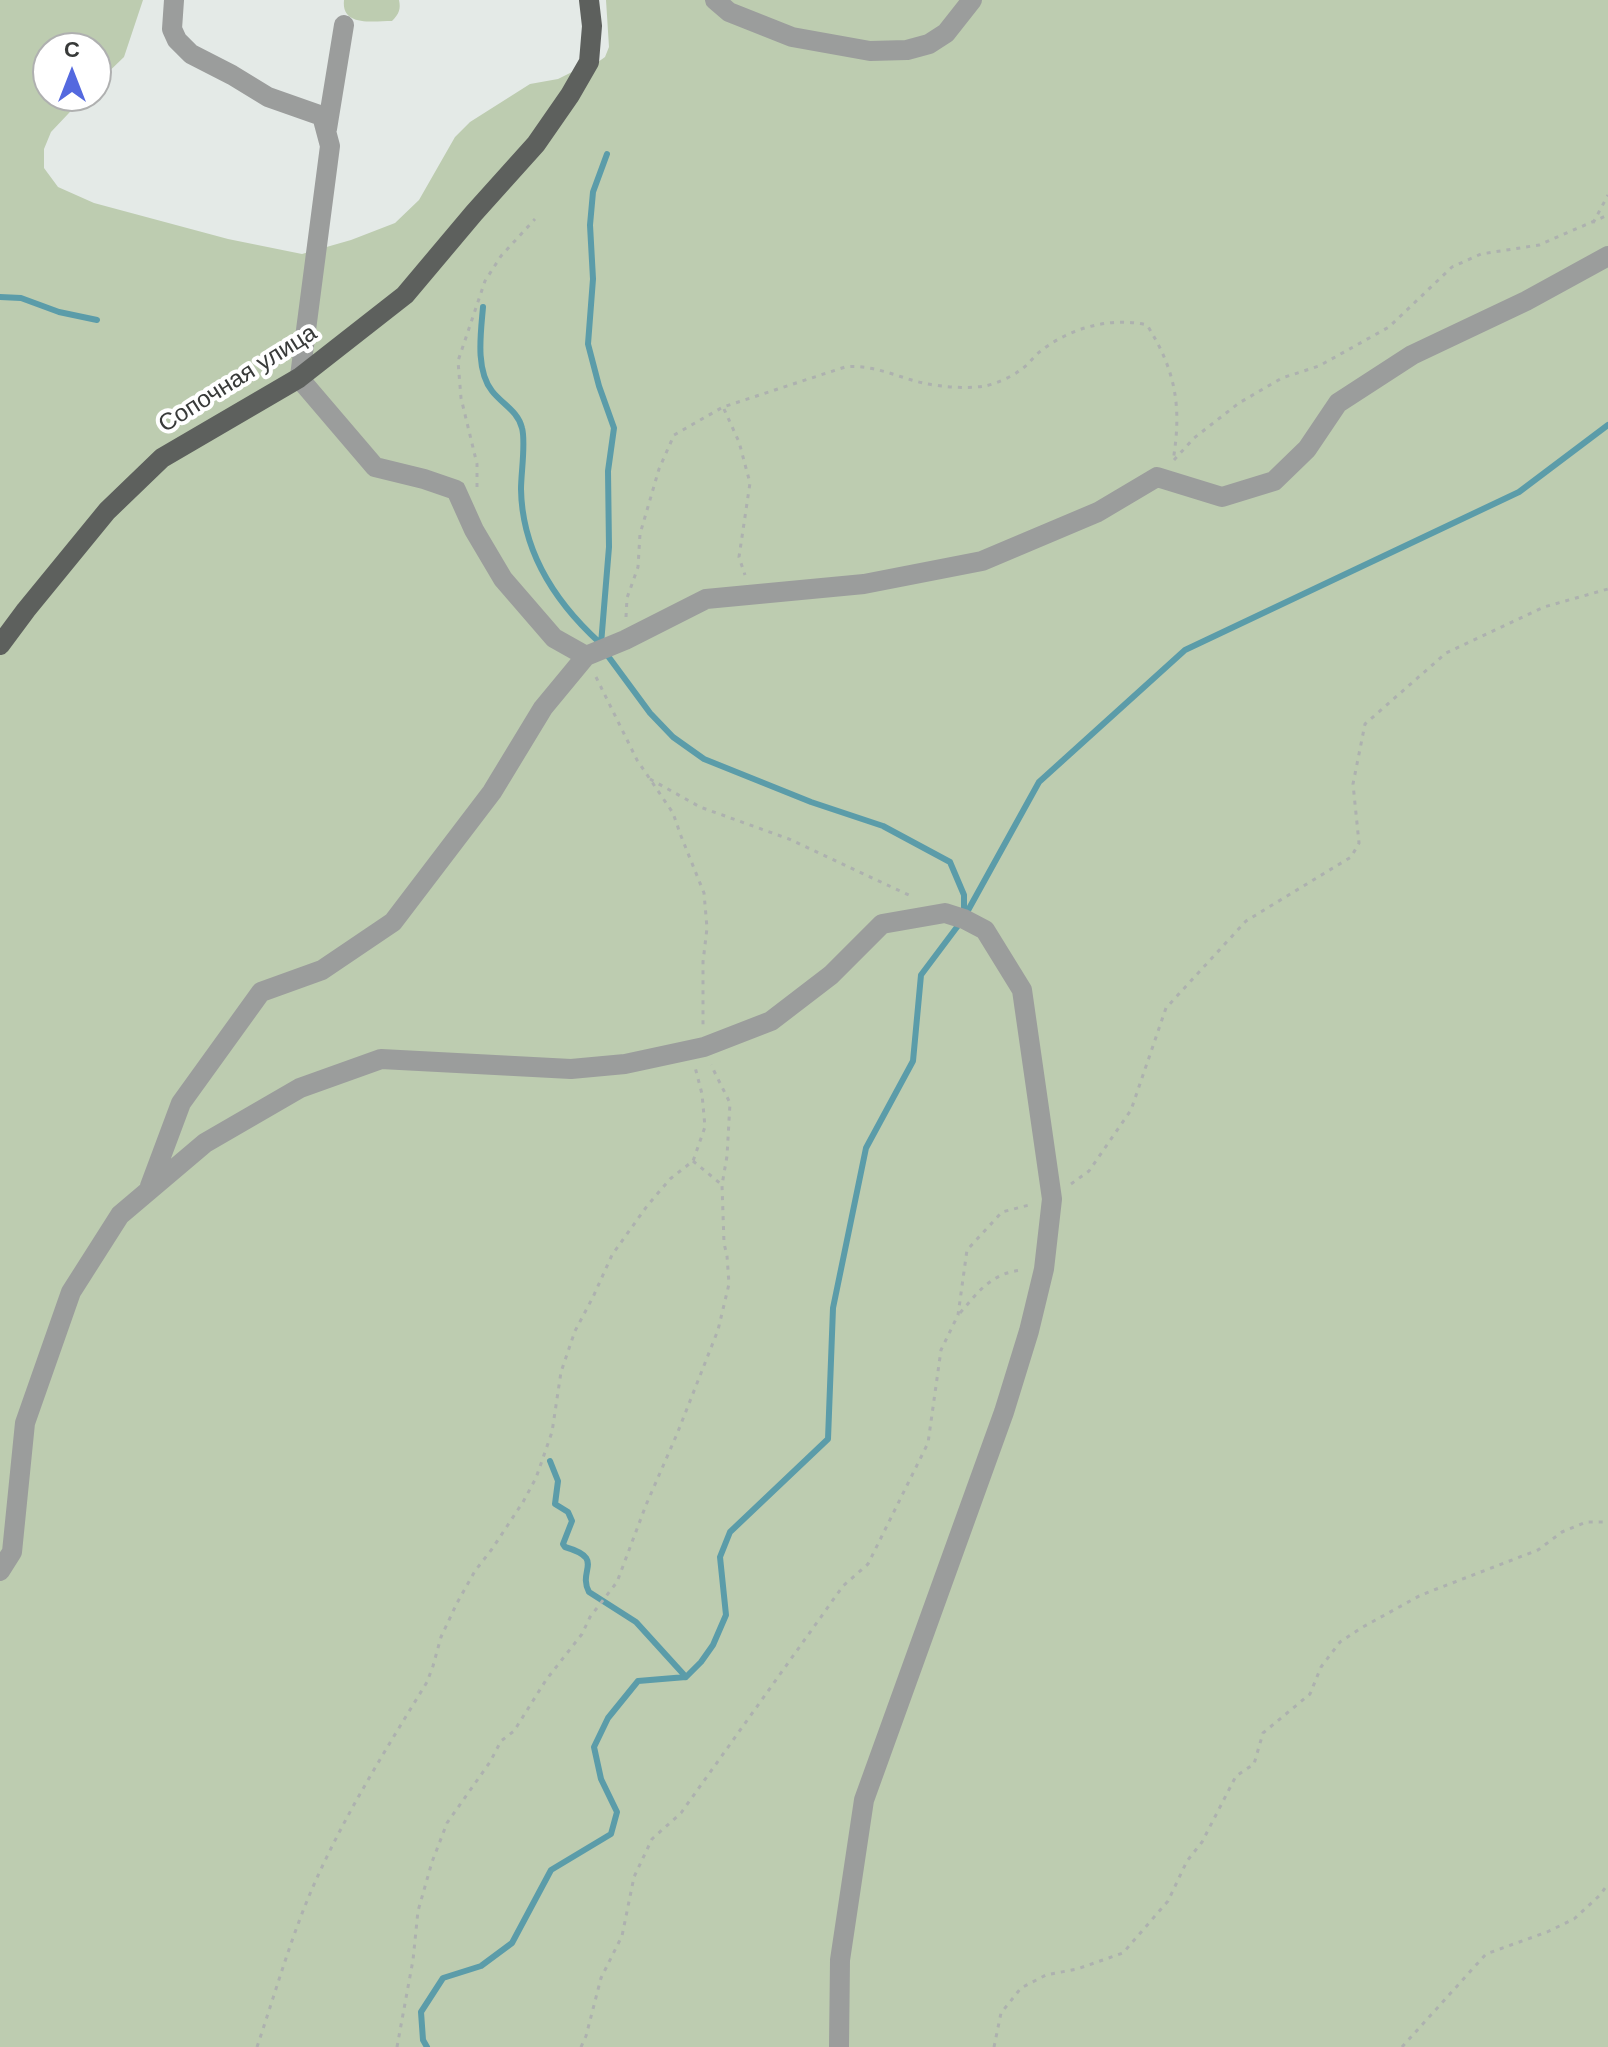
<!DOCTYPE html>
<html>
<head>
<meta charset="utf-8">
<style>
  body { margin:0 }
  #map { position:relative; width:1608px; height:2047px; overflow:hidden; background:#e4eae7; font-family:Arial,sans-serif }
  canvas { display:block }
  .north { position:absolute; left:32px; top:32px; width:80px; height:80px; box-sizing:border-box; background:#fff; border:2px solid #afb0b0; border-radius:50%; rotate:0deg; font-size:22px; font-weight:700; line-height:32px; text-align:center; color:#383a39 }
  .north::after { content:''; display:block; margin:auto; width:28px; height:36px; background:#5469df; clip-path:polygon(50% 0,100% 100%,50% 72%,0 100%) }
</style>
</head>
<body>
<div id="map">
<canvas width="1608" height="2047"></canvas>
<div class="north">С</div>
</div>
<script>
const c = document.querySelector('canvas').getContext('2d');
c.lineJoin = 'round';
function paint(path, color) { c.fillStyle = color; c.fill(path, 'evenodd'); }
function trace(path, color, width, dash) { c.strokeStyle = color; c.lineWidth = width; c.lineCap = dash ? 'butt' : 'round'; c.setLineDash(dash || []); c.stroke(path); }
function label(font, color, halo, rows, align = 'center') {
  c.font = font + ' Arial,sans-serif'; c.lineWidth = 8; c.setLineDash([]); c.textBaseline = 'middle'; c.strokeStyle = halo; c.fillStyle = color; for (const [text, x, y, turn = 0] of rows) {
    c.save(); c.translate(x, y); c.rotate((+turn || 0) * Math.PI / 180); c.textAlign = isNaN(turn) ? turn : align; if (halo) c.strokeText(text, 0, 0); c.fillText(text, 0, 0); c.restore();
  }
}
const green = new Path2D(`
  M0,0H143L124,57L96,84V48H48V96H85L51,132L44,149V168L58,187L94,203L228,239L302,254L351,240L395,223L419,200L455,137L470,122L530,84L558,79L578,69L598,62L605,57L609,47L606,0H1608V2047H0Z
  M344,0H399C401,9 399,14 392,21C373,21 341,27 344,0Z`);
const stream = new Path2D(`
  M0,297L21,298L59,312L97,320
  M483,307C481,332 475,369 492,391C502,404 518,411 522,428C526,442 521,473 521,489C522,552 555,602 600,643
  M601,644L609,547L608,471L614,428L599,386L588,344L593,279L590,225L593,192L607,154
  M605,652L650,713L673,737L704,759L811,802L883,826L950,862L964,895V913
  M966,914L1039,782L1185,650L1519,492L1608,425
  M550,1461L558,1481L555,1504L568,1512L572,1521L563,1544L565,1547C606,1559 577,1570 589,1592L636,1622L686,1677
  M427,2047L423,2040L421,2012L443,1978L481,1966L512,1943L551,1870L611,1834L617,1812L601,1779L594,1747L608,1718L638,1681L686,1677L701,1662L713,1645L726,1615L720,1557L730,1532L828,1439L833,1308L866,1148L913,1061L921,975L960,923`);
const path = new Path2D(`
  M1593,223L1608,195
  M724,409L739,442L750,483L739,557L745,575
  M1174,460L1194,438L1239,403L1282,378L1319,366L1389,327L1452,267L1481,254L1539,245L1608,215
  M477,487V464L461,398L458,361L485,281L501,256L535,219
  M626,617L627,598L638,567L640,534L659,469L674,435L723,407L845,367C873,364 897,377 923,383C942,387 966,389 985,386C995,384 1011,377 1019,371C1026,367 1031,360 1037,354C1066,329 1110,316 1147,325C1176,371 1182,407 1173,461
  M596,677L637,760L673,813L681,836L704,893L707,928L703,962V1026
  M650,779L700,807L789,839L913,897
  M693,1161L721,1184
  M1071,1184L1089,1171L1131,1110L1166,1008L1246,921L1351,857L1359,843L1353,784L1365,724L1446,653L1544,607L1608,589
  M960,1313C979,1291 992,1272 1024,1270
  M257,2047C276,1991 292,1933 316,1880C347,1811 388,1746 427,1682L433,1666L441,1637L457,1603L475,1571L492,1549L523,1502L536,1478L552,1432L561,1372L575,1331L593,1297L612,1255L647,1206L670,1179L693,1161L705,1127L702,1094L695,1067
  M397,2047L413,1960L418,1911L432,1862L447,1823L490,1762L501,1741L514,1731L546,1680L582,1634L590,1617L617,1582L646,1505L677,1434L718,1330L729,1284L727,1256L724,1243L722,1185L727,1156L730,1103L711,1065
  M581,2047L586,2036L601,1978L622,1936L634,1877L652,1839L681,1813L843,1586L868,1564L928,1443L941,1350L958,1315L967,1250L1002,1212L1033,1204
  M994,2047L1001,2013L1021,1988L1046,1975L1077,1969L1123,1953L1168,1901L1187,1861L1202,1842L1236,1776L1254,1764L1263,1733L1310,1694L1321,1667L1340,1642L1361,1628L1421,1595L1538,1550L1562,1532L1586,1522H1608
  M1402,2047L1486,1954L1547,1932L1574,1919L1600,1895L1608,1884`);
const minor = new Path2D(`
  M174,0L172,29L177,40L191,54L232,75L268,97L322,116L330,146L300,376
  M715,0L729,12L792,37L870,51L907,50L929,44L946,33L972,0
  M327,129L344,25
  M299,378L375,467L424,479L456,490L474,530L503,579L554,638L586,656
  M150,1186L181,1103L261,992L322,970L393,922L492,792L543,708L586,656L625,640L706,599L864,584L982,561L1098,512L1157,477L1222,497L1274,481L1307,449L1338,403L1412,355L1526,301L1608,256
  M0,1571L12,1552L25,1423L71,1292L120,1215L205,1143L300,1088L381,1059L571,1069L625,1064L704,1047L771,1021L831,975L882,924L945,913L964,919L985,930L1022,990L1052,1199L1044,1269L1029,1331L1004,1412L864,1800L840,1960L839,2047`);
const major = new Path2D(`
  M0,645L26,610L107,511L162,458L299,378L405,295L474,213L536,144L570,95L589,62L592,26L589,0`);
const streetNames = [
  ["Сопочная улица",238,379,-32]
];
paint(green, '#bdccb0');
trace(stream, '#5b9ca9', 6);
trace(path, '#adb1af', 3, [4, 6]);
trace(minor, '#9b9d9c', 20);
trace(major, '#5d605d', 20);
label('24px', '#383a39', '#fff', streetNames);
</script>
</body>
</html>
